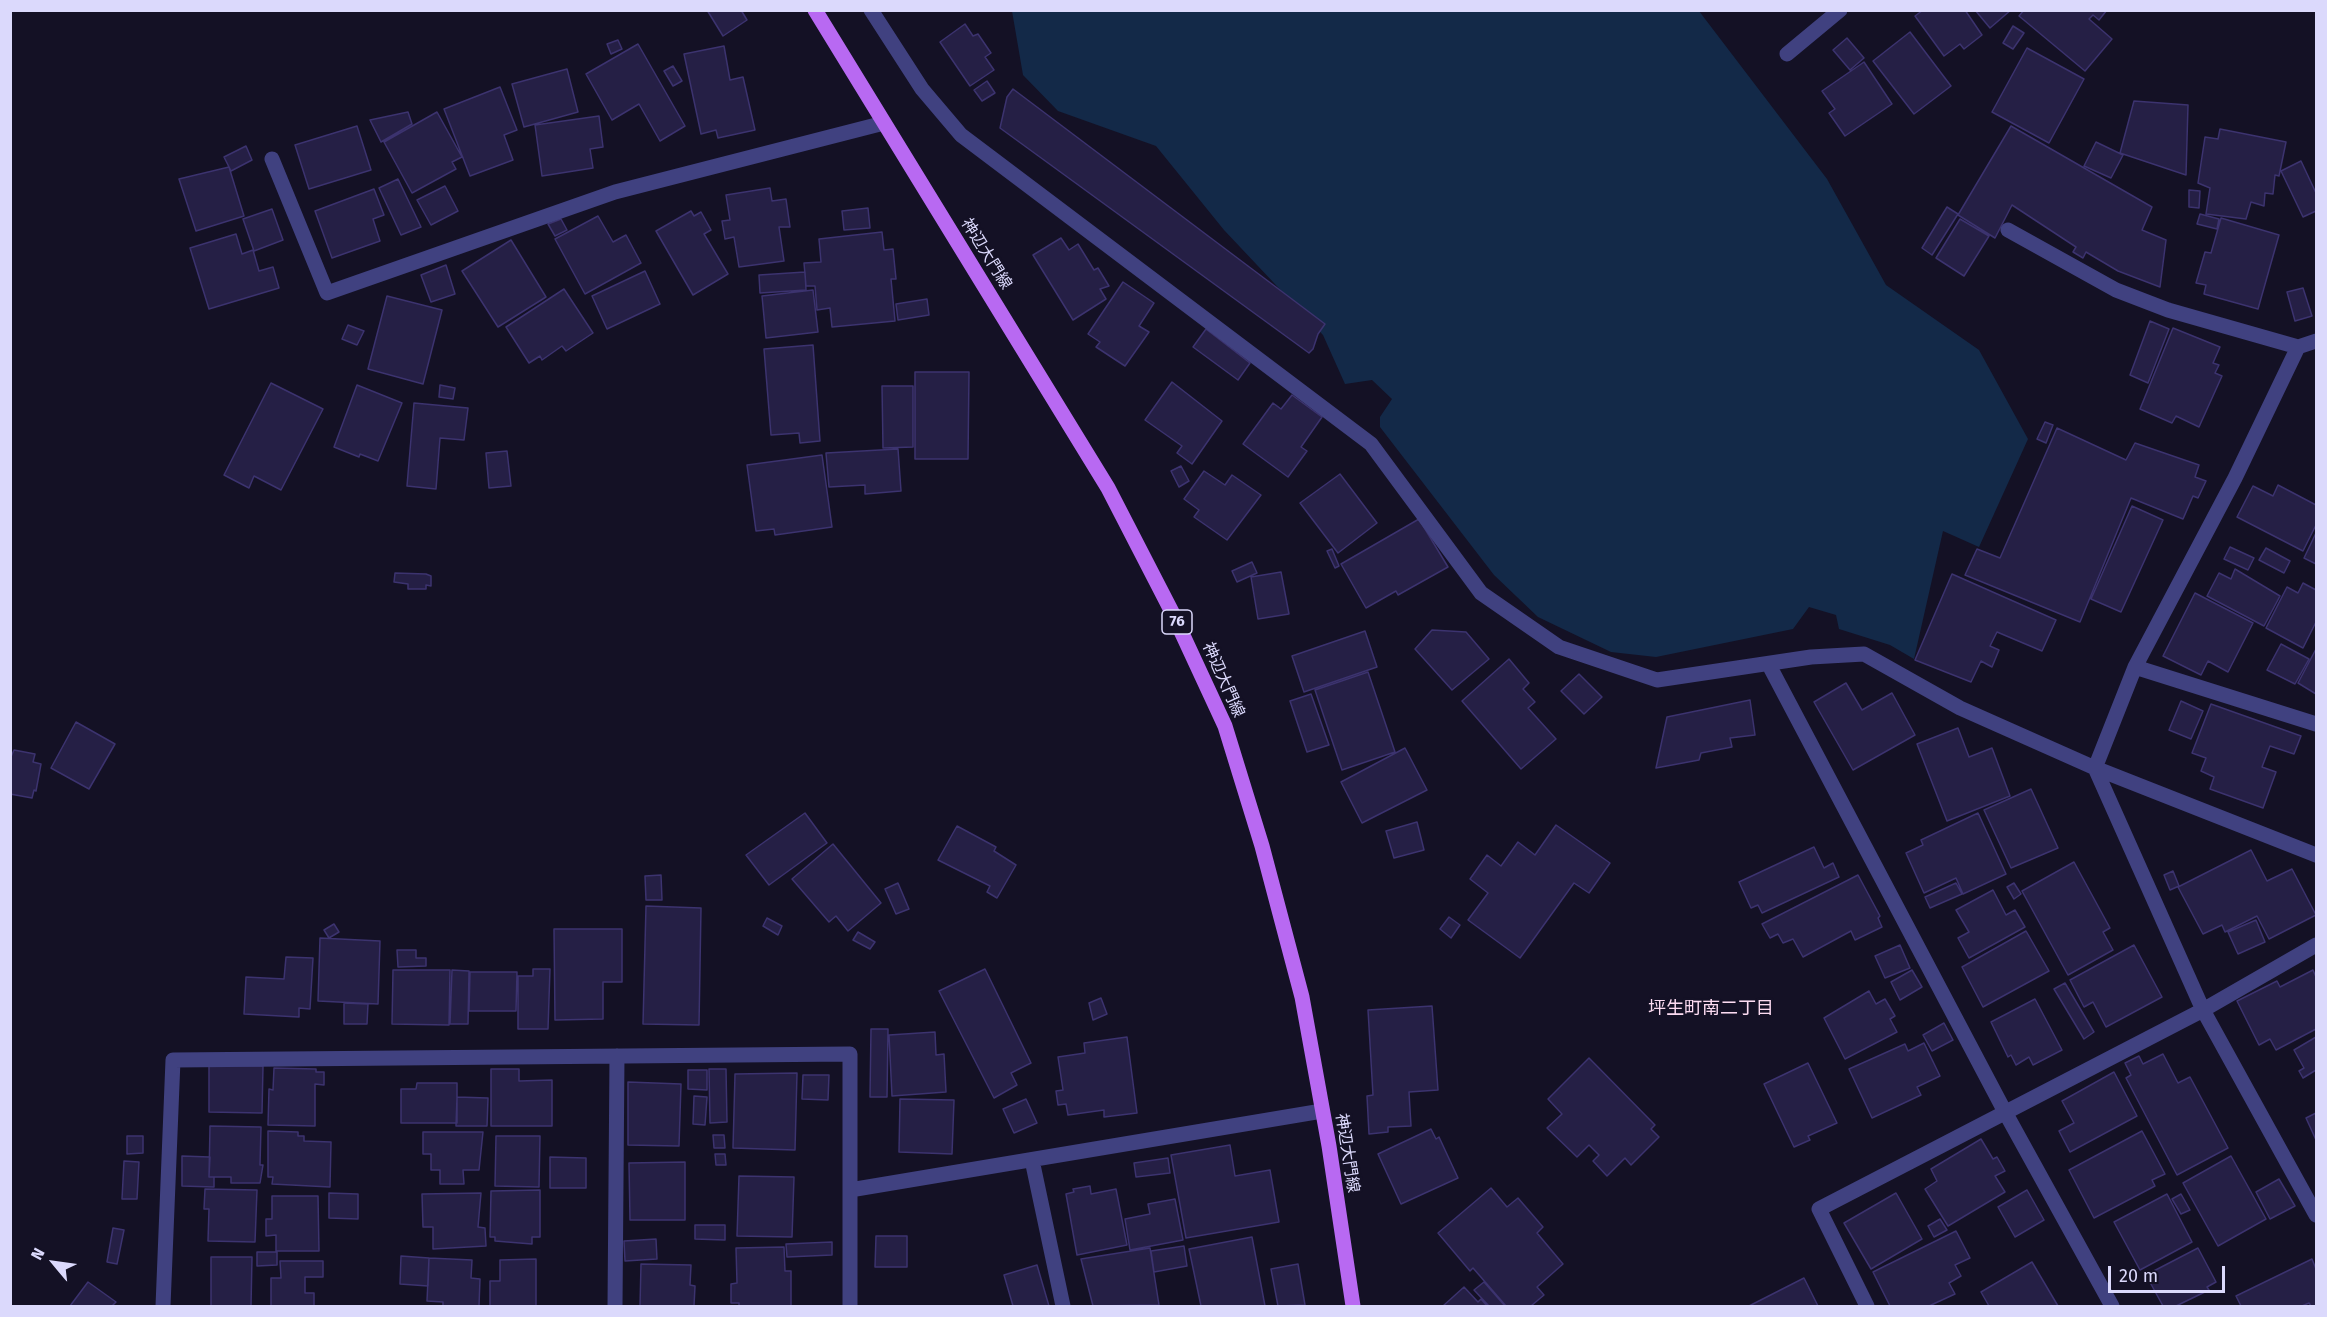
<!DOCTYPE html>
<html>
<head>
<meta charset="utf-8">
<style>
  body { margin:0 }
  #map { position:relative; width:2327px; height:1317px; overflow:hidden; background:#141125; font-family:"Fira Sans",sans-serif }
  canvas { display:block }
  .frame { position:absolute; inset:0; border:12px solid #dbd9fc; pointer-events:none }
  .north { position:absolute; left:24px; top:1233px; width:60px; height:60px; -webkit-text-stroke:4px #141125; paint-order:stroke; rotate:299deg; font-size:16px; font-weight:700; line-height:24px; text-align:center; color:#dbd9fc }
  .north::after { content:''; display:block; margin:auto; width:21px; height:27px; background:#dbd9fc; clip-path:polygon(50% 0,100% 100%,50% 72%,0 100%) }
  .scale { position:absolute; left:2108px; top:1266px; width:117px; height:27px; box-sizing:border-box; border:3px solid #dbd9fc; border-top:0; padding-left:8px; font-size:18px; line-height:21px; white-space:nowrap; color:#dbd9fc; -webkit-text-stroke:4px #141125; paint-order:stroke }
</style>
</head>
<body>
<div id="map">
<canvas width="2327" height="1317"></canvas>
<div class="frame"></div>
<div class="north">N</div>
<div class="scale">20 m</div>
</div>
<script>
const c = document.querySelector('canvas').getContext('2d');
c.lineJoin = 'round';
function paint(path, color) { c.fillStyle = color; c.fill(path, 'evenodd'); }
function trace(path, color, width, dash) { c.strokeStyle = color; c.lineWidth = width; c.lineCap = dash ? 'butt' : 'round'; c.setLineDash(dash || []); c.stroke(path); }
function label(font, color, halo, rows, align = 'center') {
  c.font = font + ' "Fira Sans","Noto Sans JP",sans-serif'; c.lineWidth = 5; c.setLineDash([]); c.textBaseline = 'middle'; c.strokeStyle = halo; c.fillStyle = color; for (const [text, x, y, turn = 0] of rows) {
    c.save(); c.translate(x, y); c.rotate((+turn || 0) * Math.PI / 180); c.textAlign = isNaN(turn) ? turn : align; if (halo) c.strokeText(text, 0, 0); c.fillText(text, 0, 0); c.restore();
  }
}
const water = new Path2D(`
  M1012,11H1699L1827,179L1886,285L1979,350L2028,439L1979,547L1943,531L1914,659L1890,645L1839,629L1836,615L1809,607L1793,629L1656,657L1611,652L1538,617L1494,575L1380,427V417L1392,399L1372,380L1345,384L1323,335L1224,230L1156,146L1058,111L1023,75Z`);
const building = new Path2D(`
  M707,10H741L747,20L723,36Z
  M1923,10H1965L1982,35L1964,49L1960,44L1944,56L1915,16Z
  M1975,10H2011L1990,28Z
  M2024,10H2107L2099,20L2093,15L2089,19L2112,39L2085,71L2019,16Z
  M965,24L973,36L978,34L991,53L985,57L994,70L970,86L940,42Z
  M2013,26L2024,33L2013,49L2003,43Z
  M1910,32L1951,86L1914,114L1873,61Z
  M1847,38L1864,58L1850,70L1833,50Z
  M618,40L622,49L611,54L607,44Z
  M638,44L685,126L660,141L639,104L612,120L586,74Z
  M724,46L730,80L743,77L755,130L718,138L716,130L701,134L684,54Z
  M2027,48L2084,79L2049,143L1992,112Z
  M1864,62L1892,104L1845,136L1829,113L1835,109L1822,91Z
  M673,66L682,81L673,86L664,71Z
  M567,69L578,112L524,127L512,84Z
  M987,81L995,93L982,101L974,90Z
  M500,87L517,130L504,135L513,160L470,176L444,109Z
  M1013,89L1325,324L1318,334L1313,349L1309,353L1000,128L1007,97Z
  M2134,101L2188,105L2186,175L2120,153Z
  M408,112L412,124L381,142L370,120Z
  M437,112L462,157L452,162L456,169L412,193L384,142Z
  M599,116L603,147L590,149L593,168L542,176L535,125Z
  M357,126L371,170L309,189L295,145Z
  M2011,126L2152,207L2142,230L2166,240L2160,287L2118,271L2086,252L2083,258L2073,252L2076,247L2012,205L1995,238L1958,215Z
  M2220,129L2286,142L2279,176L2275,175L2273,194L2265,193L2264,206L2251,202L2246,219L2206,214L2210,188L2198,183L2205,137L2218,139Z
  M2096,142L2123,155L2111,178L2084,166Z
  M246,146L252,160L231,171L224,157Z
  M2301,161L2316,193V211L2303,217L2281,171Z
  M229,167L244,216L196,231L179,179Z
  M398,179L421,227L401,235L379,188Z
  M445,186L458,211L431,225L417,200Z
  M770,188L772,201L786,199L790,227H779L784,261L739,267L734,237L725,239L722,221L730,220L726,195Z
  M374,189L384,215L373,219L380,241L332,258L315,211Z
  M2189,190L2200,191L2199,208L2189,207Z
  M1947,207L1958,214L1932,255L1922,248Z
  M868,208L870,228L844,230L842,211Z
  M272,209L283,240L254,251L243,219Z
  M691,211L694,216L701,212L711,230L704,234L728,274L693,295L656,231Z
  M2200,214L2219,219L2217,229L2197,224Z
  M598,216L613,242L626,235L641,263L585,294L555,239Z
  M2221,218L2279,235L2258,309L2204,294L2206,285L2196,283L2205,252L2211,253Z
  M561,219L567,230L555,236L548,224Z
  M1960,219L1989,236L1964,276L1936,258Z
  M882,232L884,250L893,249L896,279H891L895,321L832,327L830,308L817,310L815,286H806L804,263L821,262L819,239Z
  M236,234L242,254L253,250L259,271L273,267L279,288L209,309L190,248Z
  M1061,238L1069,250L1078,244L1094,270L1098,268L1109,286L1100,289L1106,299L1073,320L1033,255Z
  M511,240L546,297L498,327L462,271Z
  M446,265L455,294L431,302L421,275Z
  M645,271L660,304L607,329L592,296Z
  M805,272L806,290L760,293L759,275Z
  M1123,282L1154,303L1139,326L1149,332L1125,366L1096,347L1100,342L1088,334Z
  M2303,288L2312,316L2295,321L2287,292Z
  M564,289L593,333L566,351L562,346L542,360L540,356L529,363L506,327Z
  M813,290L818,332L766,338L762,296Z
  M387,296L442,310L423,384L368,369Z
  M927,299L929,315L898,320L896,304Z
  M2150,321L2169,329L2148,383L2130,375Z
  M348,325L364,331L357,345L342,339Z
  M2173,328L2220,347L2213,363L2219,365L2215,373L2222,376L2199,427L2176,416L2172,423L2140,409Z
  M1206,329L1250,363L1238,380L1193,347Z
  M813,345L820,441L800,443L799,433L771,435L764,349Z
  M915,372H969L968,459H915Z
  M1172,382L1222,421L1192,464L1177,453L1182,446L1145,420Z
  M271,383L323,409L281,490L254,476L249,488L224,475Z
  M357,385L402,403L378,461L360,454L359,457L334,447Z
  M440,385L455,388L453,399L439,397Z
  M882,386H913V447L883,448Z
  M1292,395L1322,417L1301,447L1307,451L1288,477L1243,444L1273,403L1281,409Z
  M414,403L468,408L464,440L440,438L436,489L407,486Z
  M2045,422L2053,425L2046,443L2037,439Z
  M2057,428L2126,460L2135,443L2199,465L2195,477L2206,481L2198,498L2193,496L2183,519L2131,498L2080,622L1965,575L1977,549L2000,558Z
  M898,449L901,491L865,494V485L829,487L826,453Z
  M507,451L511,486L489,488L486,453Z
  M822,455L832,527L775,535L774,529L756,531L747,465Z
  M1181,466L1189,481L1179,487L1171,471Z
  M1204,471L1225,485L1232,475L1261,495L1227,540L1194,517L1199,510L1184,499Z
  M1340,474L1377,523L1338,553L1300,503Z
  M2278,485L2316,505V525L2303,551L2237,517L2253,486L2273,496Z
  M2132,506L2163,520L2121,612L2091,599Z
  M1419,519L1448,567L1398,595L1396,591L1366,608L1341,564Z
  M2316,533V564L2304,558Z
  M2230,547L2254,558L2248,570L2224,559Z
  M2266,548L2290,561L2284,573L2259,560Z
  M1332,549L1339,566L1335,568L1327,551Z
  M1252,562L1257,573L1237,582L1232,571Z
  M2235,569L2280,596L2264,626L2207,596L2219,573L2231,579Z
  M1281,572L1289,614L1258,619L1251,577Z
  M395,573L426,574L431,576V586L426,585V589H408V584L394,582Z
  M1952,574L2056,620L2042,651L1997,632L1990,646L1999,650L1992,667L1981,661L1971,682L1915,660Z
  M2303,583L2316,590V622L2303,648L2266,628L2287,587L2298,593Z
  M2195,593L2253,623L2228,672L2208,661L2201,675L2163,656Z
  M1432,630L1466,632L1489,659L1452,690L1415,649Z
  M1365,631L1377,667L1304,692L1292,656Z
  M2281,644L2309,659L2295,684L2267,670Z
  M2316,649V694L2298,683Z
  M1509,659L1529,683L1523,689L1535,702L1528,708L1556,739L1521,769L1462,701Z
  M1368,672L1395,752L1342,770L1315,690Z
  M1579,674L1602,697L1584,714L1561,691Z
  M1846,683L1862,710L1892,693L1915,735L1853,770L1814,702Z
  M1311,694L1329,745L1307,752L1290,701Z
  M1750,700L1755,735L1730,738L1732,747L1701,753L1699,760L1656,768L1667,717Z
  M2181,701L2203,711L2191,739L2169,730Z
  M2211,704L2301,736L2294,754L2270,746L2262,767L2276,772L2263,808L2210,789L2214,777L2201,771L2206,758L2192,753Z
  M76,722L115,744L89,789L51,768Z
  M1958,728L1969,757L1992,748L2010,796L1947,821L1917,744Z
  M1405,748L1427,790L1362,823L1341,782Z
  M14,750L35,754L33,762L41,764L36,791L34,790L32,798L10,794V759Z
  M2031,789L2058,848L2011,868L1984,810Z
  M805,813L827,843L769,885L746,855Z
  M1978,813L2006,874L1963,894L1956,878L1924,893L1906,853L1923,845L1921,840Z
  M1417,822L1424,850L1394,858L1386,831Z
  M1556,825L1610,863L1589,893L1574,883L1520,958L1468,920L1488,893L1470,879L1487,855L1501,866L1518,842L1535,855Z
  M957,826L996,847L994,851L1016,865L997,898L987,892L990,886L938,860Z
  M833,844L881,903L848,931L836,916L829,922L792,879Z
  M1814,847L1824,868L1833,863L1839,877L1762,913L1758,905L1751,908L1739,882Z
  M2251,850L2267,881L2292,869L2316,915L2269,939L2257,916L2225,932L2222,925L2203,934L2178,887Z
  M2074,862L2110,928L2103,932L2113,950L2068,975L2022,891Z
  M2173,871L2179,886L2170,890L2164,875Z
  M661,875L662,900H646L645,876Z
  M1858,875L1880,916L1878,918L1882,927L1855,940L1851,931L1803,957L1793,939L1783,943L1778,934L1770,938L1762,924Z
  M898,883L909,909L896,914L885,889Z
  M1956,883L1962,894L1930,908L1925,897Z
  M2014,883L2021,894L2014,899L2007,887Z
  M1993,890L2006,915L2015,910L2025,927L1969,958L1958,938L1969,932L1956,910Z
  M646,906L701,908L699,1025L643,1024Z
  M1449,917L1460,925L1451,938L1440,929Z
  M767,918L782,926L778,935L763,926Z
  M2256,920L2265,942L2238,954L2228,932Z
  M334,924L339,932L329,938L324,930Z
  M554,929H622V982H603V1019L555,1020Z
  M2026,931L2049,971L1983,1007L1962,967Z
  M858,932L875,942L870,949L853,940Z
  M320,938L380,941L378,1004L318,1001Z
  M1900,945L1910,968L1885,978L1875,956Z
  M2134,945L2162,997L2106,1027L2093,1002L2084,1007L2070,980Z
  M397,950H416V958H426V966L398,967Z
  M286,957L313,958L310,1009L299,1008V1017L244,1014L246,977L284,979Z
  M533,969H550L548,1029H518V976H533Z
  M985,969L1031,1063L1011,1073L1017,1085L994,1098L939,991Z
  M393,970H450L449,1025L392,1024Z
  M452,970L469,971L468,1024H450Z
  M1912,970L1922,987L1900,1000L1891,982Z
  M2313,970L2316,977V1029L2276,1050L2270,1039L2259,1045L2237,1001L2277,981L2280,987Z
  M470,972H517L516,1011H469Z
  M2065,983L2094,1032L2084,1039L2054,989Z
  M1869,991L1876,1004L1885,999L1895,1016L1890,1019L1897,1032L1845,1059L1824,1018Z
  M1101,998L1107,1014L1093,1020L1089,1003Z
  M2035,999L2062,1050L2033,1065L2029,1057L2016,1065L2011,1055L2008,1057L1991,1022Z
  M344,1003L368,1004L367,1024H344Z
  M1432,1006L1438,1090L1409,1092L1411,1126L1388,1127V1132L1369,1134L1367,1096L1373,1095L1368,1010Z
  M1944,1023L1953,1040L1932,1051L1923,1035Z
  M871,1029H888L887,1097H870Z
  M935,1032L936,1055L944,1054L946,1092L892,1096L889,1035Z
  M1127,1037L1137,1113L1104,1117V1110L1068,1115L1066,1104L1058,1105L1056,1091L1063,1090L1058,1057L1085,1053L1084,1043Z
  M2316,1037V1070L2303,1078L2299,1071L2304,1068L2294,1050Z
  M1924,1043L1940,1076L1917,1087L1921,1095L1872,1118L1849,1069L1905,1044L1908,1051Z
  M2163,1054L2178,1083L2190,1077L2228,1148L2177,1175L2126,1078L2131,1075L2125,1063L2139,1056L2143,1064Z
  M1589,1058L1655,1125L1651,1129L1659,1137L1631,1165L1625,1158L1607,1176L1593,1161L1599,1155L1589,1145L1577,1157L1547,1128L1562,1114L1548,1099Z
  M1808,1063L1837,1123L1808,1136L1810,1140L1794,1147L1764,1084Z
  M209,1065L263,1066L262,1113L209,1112Z
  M274,1068L316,1069V1072H324V1085L315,1084V1126L268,1125L269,1089L273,1090Z
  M491,1069H519V1081L552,1080V1126H491Z
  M709,1069H726L727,1122L710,1123Z
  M688,1070H707V1090L688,1089Z
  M2114,1072L2137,1116L2070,1152L2059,1131L2074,1123L2062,1101Z
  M797,1073L795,1150L733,1148L735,1074Z
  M803,1075H829L828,1100L802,1099Z
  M628,1082L681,1084L679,1146L628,1145Z
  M417,1083H457V1123H401V1089H416Z
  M694,1096L707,1097L705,1125L693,1124Z
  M457,1097L488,1098L487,1126H456Z
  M900,1099L954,1100L952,1154L899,1152Z
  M1026,1099L1037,1123L1014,1133L1003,1109Z
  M2316,1113V1140L2306,1118Z
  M210,1126L261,1127L260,1165H263L260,1183H231V1177H209Z
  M1431,1129L1436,1139L1439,1137L1458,1178L1401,1204L1378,1154Z
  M268,1131L298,1132V1136H304V1141L331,1142L330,1187L272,1184L273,1177H268Z
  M2142,1131L2165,1174L2152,1180L2155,1186L2094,1218L2069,1170Z
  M423,1132H483L479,1170H463L464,1184H440V1170H431V1154H423Z
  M713,1135H724L725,1148H714Z
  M127,1136H143V1153L127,1154Z
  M496,1136H540L539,1187L495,1186Z
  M1981,1139L1993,1159L1997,1157L2005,1171L1995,1176L2005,1192L1948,1226L1925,1189L1937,1181L1931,1169Z
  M1230,1145L1235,1176L1270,1170L1279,1222L1186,1238L1171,1155Z
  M715,1154H725L726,1165H716Z
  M182,1156L210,1157L209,1177H214V1187L182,1186Z
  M2231,1156L2266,1219L2218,1246L2183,1183Z
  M550,1157L586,1158V1188H550Z
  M1168,1158L1170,1173L1136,1177L1134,1163Z
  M124,1161L139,1162L137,1199H122Z
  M685,1162V1220H630L629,1163Z
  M739,1176L794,1177L792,1237L737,1236Z
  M2279,1179L2295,1206L2270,1219L2256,1192Z
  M1090,1186L1091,1194L1116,1189L1127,1245L1077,1255L1066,1194L1074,1192L1073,1189Z
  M1491,1188L1507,1207L1518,1198L1543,1227L1537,1233L1563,1264L1537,1287L1544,1295L1531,1306H1506L1473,1268L1470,1271L1438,1233Z
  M205,1189L257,1190L255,1242L208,1241L209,1209H204Z
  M540,1190V1237H532V1244L495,1241V1237H490L491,1191Z
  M2027,1190L2044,1220L2015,1237L1998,1207Z
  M329,1193L358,1194V1219L329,1218Z
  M481,1193L478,1227L485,1228L486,1246L433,1249V1227H423L422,1194Z
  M1896,1193L1922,1239L1871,1269L1844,1223Z
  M2167,1194L2192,1242L2140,1270L2114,1222Z
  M2181,1194L2190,1210L2181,1214L2172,1199Z
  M272,1196H318L319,1251H276V1235L266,1236V1219H272Z
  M1175,1199L1183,1240L1130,1250L1125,1219L1150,1214L1148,1204Z
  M1940,1219L1947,1230L1934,1237L1928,1226Z
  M695,1225H725V1240L695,1239Z
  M113,1228L124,1230L117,1264L107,1262Z
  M1956,1231L1970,1258L1955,1265L1961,1276L1949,1283L1955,1294L1929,1306H1890L1873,1272Z
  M876,1236H907V1267H875Z
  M1252,1237L1265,1306H1201L1189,1249Z
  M656,1239L657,1259L625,1261L624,1241Z
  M832,1242V1255L787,1257L786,1244Z
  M1184,1246L1187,1266L1154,1272L1151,1251Z
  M784,1247L785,1271H791V1306H739V1303H731V1284L737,1283L736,1248Z
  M1150,1248L1159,1305L1093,1306L1081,1259Z
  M2198,1248L2216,1282L2207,1287L2209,1290L2176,1306H2163L2146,1275Z
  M257,1252H277V1265L257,1266Z
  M401,1256L429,1258L428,1286L400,1284Z
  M211,1257H252L251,1306H211Z
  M429,1258L472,1260L471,1278L480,1279L479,1306H443V1302L427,1301Z
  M536,1259V1306H490V1281H500V1260Z
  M2312,1259L2316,1269V1306H2311L2309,1303L2302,1306H2241L2236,1296Z
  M280,1261H323V1277H305V1293H314V1306H271V1278H281Z
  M2032,1262L2058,1306H1989L1981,1292Z
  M641,1264L691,1265L690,1285L695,1286L694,1306H640Z
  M1298,1264L1305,1305L1278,1306L1271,1269Z
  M1037,1265L1049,1306H1013L1004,1275Z
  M1804,1278L1818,1306H1749Z
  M88,1282L116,1302L112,1306H70Z
  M1484,1282L1505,1306H1489L1474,1290Z
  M1464,1287L1478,1302L1481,1299L1487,1306H1443Z`);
const minor = new Path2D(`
  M871,10L922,89L961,135L1371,444L1481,593L1559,647L1657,680L1811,657L1864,654L1960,708L2095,768L2316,855
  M1787,54L1840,10
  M272,159L327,293L615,192L884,123
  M2008,230L2116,290L2168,310L2298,347L2316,341
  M2298,347L2235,478L2135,667L2095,768L2203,1010L2316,1215
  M1769,665L2005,1112L2112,1306
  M2135,667L2316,724
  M1032,1160L1063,1306
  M850,1190L1322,1111
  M163,1306L173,1060L850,1054V1306
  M615,1306L617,1056
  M1867,1306L1819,1209L2203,1010L2316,945`);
const major = new Path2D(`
  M815,10L1108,488L1174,616L1225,726L1262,846L1302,997L1329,1146L1353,1306`);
const shields = [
  [1177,622,30]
];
const shieldNames = [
  ["76",1177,622]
];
const streetNames = [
  ["神辺大門線",986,254,58],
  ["神辺大門線",1223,680,66],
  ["神辺大門線",1347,1153,81]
];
const neighbourhoodNames = [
  ["坪生町南二丁目",1711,1009]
];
paint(water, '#132948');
paint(building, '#251f45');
trace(building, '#3c336f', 1.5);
trace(minor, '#404180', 15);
trace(major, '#b869f2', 15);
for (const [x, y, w] of shields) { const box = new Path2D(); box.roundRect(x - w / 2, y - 12, w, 24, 4.5); c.fillStyle = '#141125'; c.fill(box); trace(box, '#dbd9fc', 1.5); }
label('bold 15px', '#dbd9fc', null, shieldNames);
label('16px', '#dbd9fc', '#141125', streetNames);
label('18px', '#fcdbf1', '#141125', neighbourhoodNames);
</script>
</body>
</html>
